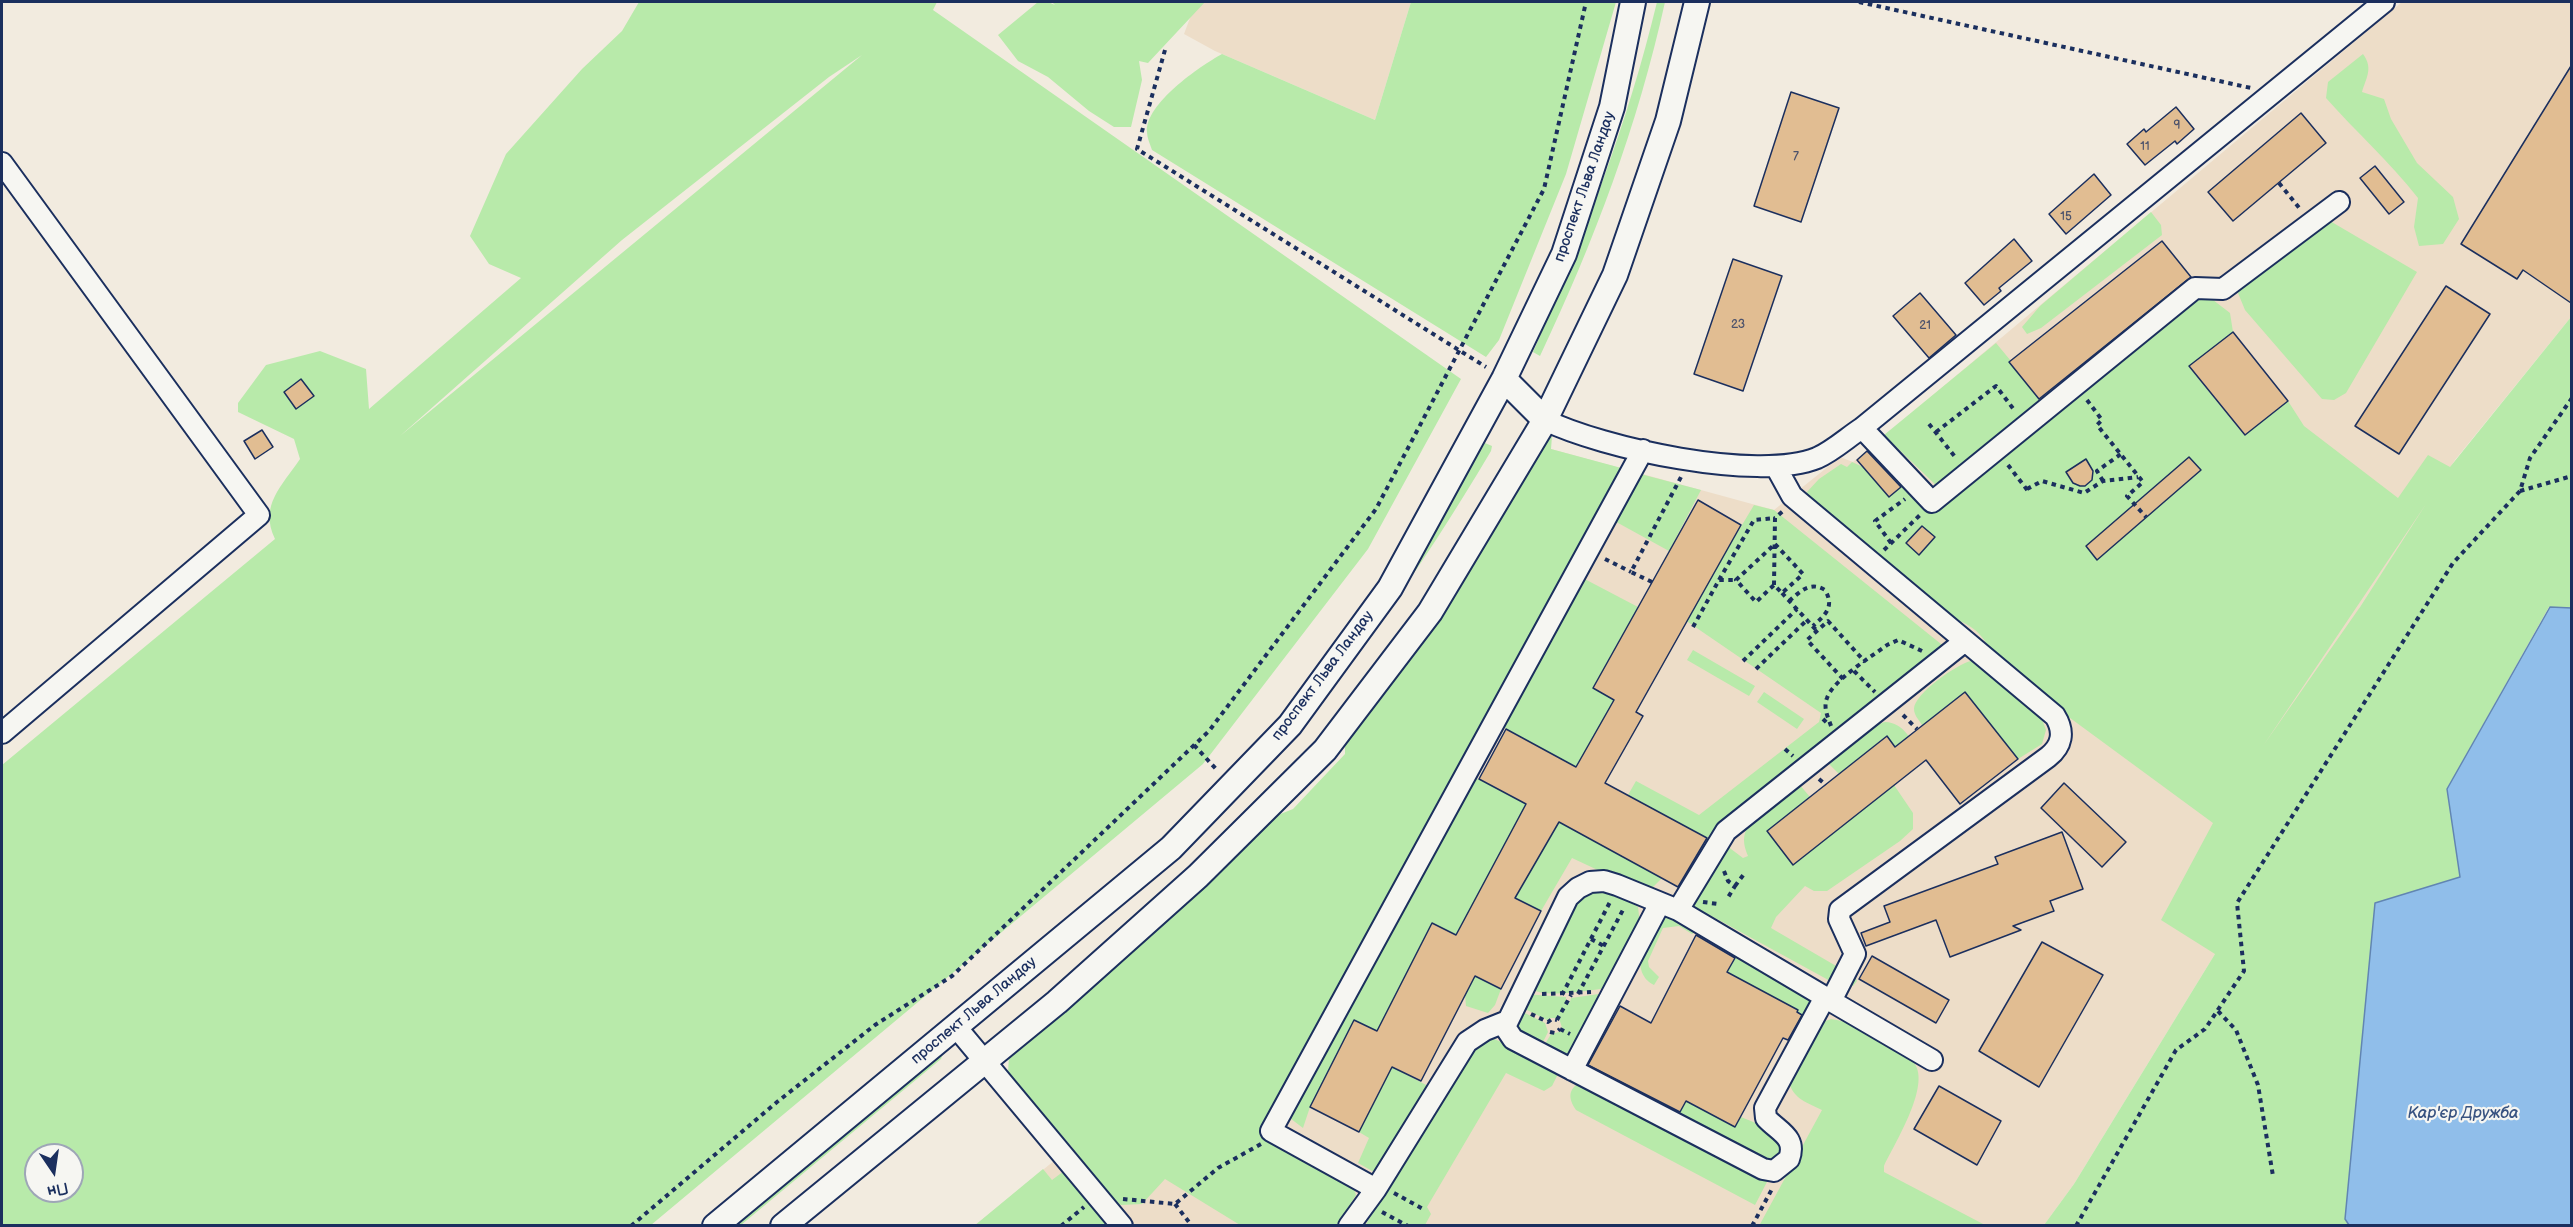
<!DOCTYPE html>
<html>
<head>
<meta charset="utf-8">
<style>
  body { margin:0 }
  #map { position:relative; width:2573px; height:1227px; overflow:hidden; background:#f2ebdf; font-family:"Balsamiq Sans",sans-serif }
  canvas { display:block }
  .frame { position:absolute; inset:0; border:3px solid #1b2f5e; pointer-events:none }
  .north { position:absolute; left:24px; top:1143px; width:60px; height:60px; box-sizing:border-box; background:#f6f6f2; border:2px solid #9ea6b7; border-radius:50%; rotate:167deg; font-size:16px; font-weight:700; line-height:24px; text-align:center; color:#1b2f5e }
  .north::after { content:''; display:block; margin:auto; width:21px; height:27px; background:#1b2f5e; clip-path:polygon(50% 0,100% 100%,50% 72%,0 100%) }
</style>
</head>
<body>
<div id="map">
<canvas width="2573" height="1227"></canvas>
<div class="frame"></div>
<div class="north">Пн</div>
</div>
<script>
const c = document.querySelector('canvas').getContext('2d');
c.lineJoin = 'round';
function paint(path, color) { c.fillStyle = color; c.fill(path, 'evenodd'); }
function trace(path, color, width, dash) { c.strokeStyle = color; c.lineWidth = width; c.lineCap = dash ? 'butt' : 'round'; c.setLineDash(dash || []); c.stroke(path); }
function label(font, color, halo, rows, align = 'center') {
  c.font = font + ' "Balsamiq Sans",sans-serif'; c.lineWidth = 4.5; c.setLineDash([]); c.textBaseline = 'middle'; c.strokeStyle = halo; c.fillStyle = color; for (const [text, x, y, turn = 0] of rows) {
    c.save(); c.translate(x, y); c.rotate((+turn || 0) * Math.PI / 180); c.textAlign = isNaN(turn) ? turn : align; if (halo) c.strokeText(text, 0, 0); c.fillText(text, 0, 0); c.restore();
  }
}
const built = new Path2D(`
  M1196,2H1411L1375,120L1215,51L1184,34Z
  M2402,2H2571V234L2546,285L2571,303V317L2455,460L2360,607L2215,954L2074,1184L2044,1225L974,1226L1130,1099L1399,702L1551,449L1774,510L1840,457L1853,462Z`);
const green = new Path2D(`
  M639,2H937L933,10L1461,379L1368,549L1203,764L651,1225L2,1226V765L275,539C259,505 282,486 300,459L294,439L238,412V403L266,365L320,351L366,369L369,409L521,278L489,264L470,236L506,154L582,69L622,31ZM862,55L400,436L622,240L829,77ZM36,1155H72V1191H36Z
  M1038,2H1048L1055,5L1052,2H1205L1148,63L1139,61L1142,80L1131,127H1114L1089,111L1048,77L1018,61L998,35Z
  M1411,2H1616L1566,174L1499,340L1486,357L1152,150C1150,144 1147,138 1147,132C1145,104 1200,66 1222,54L1375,120Z
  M1657,2H1665C1638,125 1594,242 1540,356L1533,352C1584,237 1628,123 1657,2Z
  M2363,54C2373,68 2367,76 2362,92L2384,99L2391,119L2417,163L2453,197L2459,219L2443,244L2419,246L2414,227L2418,198C2390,162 2356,132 2326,98L2328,82Z
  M2151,212L2161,225L2162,235L2041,328L2027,334L2022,327L2040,306Z
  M2330,221L2417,272L2346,393L2334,400L2322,399L2245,310L2238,293V284Z
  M2204,293L2230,313L2233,332L2189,367L2244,435L2288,401L2304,426L2398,498L2428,455L2450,467L2571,317V608L2549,607L2447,789L2460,877L2375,903L2345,1219L2349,1225H2044L2074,1184L2215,954L2161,920L2213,823L2066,715L1990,651C1981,628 1962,620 1940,615L1808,500L1806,493L1819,479L1841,464L1847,467L1852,462L1863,467L1889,497L1903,485L1929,513L1952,495L1943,492L1884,435L1996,343L2054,413ZM2426,504L2360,607L2263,746Z
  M1552,436L1551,449L1625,469L1521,650L1281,1101L1468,780L1479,779L1526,804L1457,935L1432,923L1377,1031L1354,1020L1310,1107L1303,1128L1282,1112L1266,1139L1354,1189L1356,1195L1337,1225H1240L1165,1179L1142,1204L1121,1205L1115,1202L1071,1146L1014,1084L1008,1073L1009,1056L1268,819L1293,809L1345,754V735L1542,440Z
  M1485,443L1492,446L1491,451C1418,574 1342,682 1247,788L1242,782L1438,522Z
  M1633,472L1701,490L1669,551L1609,518Z
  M1754,505L1774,510L1951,652L1723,836L1715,829L1707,838L1628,795L1636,781L1699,815L1819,722L1821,713L1685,620Z
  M1577,575L1638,607L1593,687L1614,700L1576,767L1496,723Z
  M1693,650L1755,686L1749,696L1687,660Z
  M1971,661L2040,714L2046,730L2042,744L2018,759L1922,725C1919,720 1914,715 1914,709C1914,694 1957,664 1971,661Z
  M1764,692L1804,719L1797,729L1757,702Z
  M1885,722C1904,723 1910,739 1921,753L1908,763L1886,736L1839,774L1825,760L1866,728Z
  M1799,784L1810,797L1767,832L1793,865L1894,785L1913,813V829L1900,841L1827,891H1814L1805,886L1776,917L1771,928L1855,977L1857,981L1853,986L1843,988L1695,907L1692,902L1727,846L1743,858L1748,856C1743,844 1742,836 1749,824Z
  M1559,822L1662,878L1647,893L1572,858L1541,911L1515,898Z
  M1609,889L1638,907L1640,924L1608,988C1588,990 1544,1000 1528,987L1578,892Z
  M1669,917H1675L1696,931L1692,934L1679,926L1663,928L1648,961L1649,967L1659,977L1654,985C1626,971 1646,925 1669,917Z
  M1736,956L1814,1000L1805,1016L1727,972Z
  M1475,976L1501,989L1495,1005L1488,1013L1466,1006L1465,995Z
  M1606,993L1568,1061L1545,1044L1551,1034L1563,1031L1559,1018H1551L1547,1020L1523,1008L1524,994L1566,997V1003L1570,1002L1571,998Z
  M1521,1011L1545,1023L1548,1032L1542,1044L1513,1030Z
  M1831,1019C1850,1021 1866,1032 1882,1041C1893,1047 1910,1053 1916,1066C1928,1090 1895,1143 1884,1166V1172L1985,1225L1759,1226L1822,1110C1808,1103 1793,1099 1789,1082L1820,1023Z
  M1489,1037L1514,1047L1554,1069L1558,1074L1552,1086L1544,1091L1506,1073L1427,1207L1431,1214L1425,1225L1365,1226L1459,1064L1469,1049Z
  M941,1051L943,1053L941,1059L741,1225L727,1226Z
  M1392,1067L1428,1086L1389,1161L1374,1172L1358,1163L1369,1138L1359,1132Z
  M1580,1082L1768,1180L1755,1205L1576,1110C1568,1098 1568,1090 1580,1082Z
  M1686,1101L1735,1127L1741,1117C1764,1127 1774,1127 1783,1152L1775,1164L1677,1118Z
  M1043,1169L1052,1180L1064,1171L1110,1226H974Z`);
const water = new Path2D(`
  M2550,607L2572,608L2571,1225H2349L2345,1219L2375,903L2460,877L2447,789Z`);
const building = new Path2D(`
  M2571,66V303L2523,270L2517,279L2461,244Z
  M1791,92L1839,108L1801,222L1754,206Z
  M2176,107L2194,129L2177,144L2175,141L2145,165L2127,144L2144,129L2146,132Z
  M2301,113L2326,143L2233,221L2208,192Z
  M2375,166L2404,202L2389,214L2360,178Z
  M2094,174L2111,195L2066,234L2049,214Z
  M2014,239L2032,261L1999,288L2001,291L1984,305L1965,283Z
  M2162,241L2191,277L2039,399L2009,362Z
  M1733,259L1782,276L1743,391L1694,374Z
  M2446,286L2490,314L2399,454L2355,426Z
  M1920,293L1956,335L1929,358L1893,316Z
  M2233,332L2288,401L2245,435L2189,366Z
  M301,379L314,396L296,409L284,392Z
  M262,430L273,447L255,459L244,441Z
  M1867,451L1901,487L1889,497L1857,460Z
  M2189,457L2201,470L2097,560L2086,546Z
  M2086,459L2093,471L2092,480L2085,486H2080L2073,483L2066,472Z
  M1698,500L1741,525L1636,712L1643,716L1605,783L1707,838L1678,887L1559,822L1515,898L1541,911L1501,989L1475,976L1421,1081L1392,1067L1359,1132L1310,1107L1354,1020L1377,1031L1432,923L1456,935L1526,804L1479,779L1506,729L1576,767L1614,700L1593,688Z
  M1922,526L1935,537L1919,555L1906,543Z
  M1965,692L2018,759L1960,804L1926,760L1793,865L1767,831L1887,736L1895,747Z
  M2064,783L2126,842L2102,867L2041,808Z
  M2062,832L2083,889L2050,901L2054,911L2013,926L2021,930L1950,957L1936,920L1866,946L1861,933L1890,922L1884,906L1998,864L1995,857Z
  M1696,935L1735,958L1727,972L1798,1010L1797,1012L1802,1015L1788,1040L1783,1038L1735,1127L1686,1101L1680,1112L1588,1065L1620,1006L1651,1023Z
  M2042,942L2103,975L2039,1087L1979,1051Z
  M1872,956L1949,1000L1936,1023L1859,979Z
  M1939,1086L2001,1121L1977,1165L1914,1129Z`);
const path = new Path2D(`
  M1859,2L2251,88
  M1165,50L1137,149L1486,367
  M2279,183L2301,210
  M2087,400L2102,420L2097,425L2143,482L2127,496L2146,517
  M1929,424L1956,458
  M1936,432L1996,386L2015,411
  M2008,465L2028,491
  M2103,481L2097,471L2121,454
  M2027,489L2042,481L2084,493L2103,481L2138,477
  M2520,491L2572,476
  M1891,543L1875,521L1905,499
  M1775,544L1803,574L1782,593L1774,585L1756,602L1736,580Z
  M1884,550L1920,515
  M1605,559L1631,572
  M1719,580L1754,520L1775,518
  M1652,582L1631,572L1681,477
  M1774,585L1775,518L1783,511
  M1782,593L1817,631
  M1789,601C1801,591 1810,581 1825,590C1835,607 1825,615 1813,626
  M1693,627L1719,580H1736
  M1743,661L1797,609
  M1756,669L1807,620
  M1854,671L1875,692
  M1843,679L1807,640L1828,621L1865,662
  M1903,715L1917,729
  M1823,719L1829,725
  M1831,726C1828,717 1823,708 1827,698C1833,680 1871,657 1887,645L1898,640L1922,651
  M1194,745L1216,769
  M1785,749L1793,756
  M1819,779L1826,785
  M1724,871L1728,881L1735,886L1727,899
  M1735,886L1744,874
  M1703,902L1718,904
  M1591,939L1604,946
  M1542,994L1591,992
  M1578,994L1624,908
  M1562,995L1610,902
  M2218,1011L2236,1030L2258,1085L2273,1176
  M1531,1014L1548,1022L1552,1019L1557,1020
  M1557,1020L1571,995
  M1560,1029L1570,1034
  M1550,1032L1555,1033L1560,1029
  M1394,1193L1425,1210
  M1123,1199L1175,1204L1218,1168L1261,1144
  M1175,1204L1192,1226
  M1382,1212L1408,1226
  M631,1226L777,1102L875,1025L952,976L1209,731L1376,509L1544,189L1586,2
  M1061,1226L1084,1207
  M1752,1226L1772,1189
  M2076,1226L2176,1050L2205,1029L2244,971L2237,903L2453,563L2520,491L2530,458L2572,398`);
const minor = new Path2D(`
  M2,163L259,515L2,733
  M1545,420C1602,448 1757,482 1817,458C1833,451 1848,437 1862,428L2384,2
  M1862,428L1932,502L2195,288L2223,289L2339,202
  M1776,467L1792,496L2055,716C2065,732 2062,746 2048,757L1840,910L1839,919L1855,954L1831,1001
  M1678,910L1726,831L1965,641
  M1825,997L1765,1108L1766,1118C1779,1132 1797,1137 1789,1159L1774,1171L1763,1169L1513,1039L1505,1027L1568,897L1578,888L1590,882L1604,881L1617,885L1678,910L1825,997L1831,1001L1932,1060
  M956,1027L1122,1226
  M1572,1070L1660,903
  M1376,1189L1271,1131L1643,450
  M1349,1226L1376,1189L1467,1042L1485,1030L1505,1022`);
const major = new Path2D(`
  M1504,379L1545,420
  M715,1226L1171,848L1290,725L1390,588L1504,379L1564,254L1612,107L1633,2
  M783,1226L1057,1002L1198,876L1325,750L1430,612L1545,420L1615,275L1668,121L1697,2`);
const numberNames = [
  ["9",2177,126],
  ["11",2145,147],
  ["7",1796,157],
  ["15",2066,217],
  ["23",1738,325],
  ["21",1925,326]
];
const streetNames = [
  ["проспект Льва Ландау",1585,187,-71],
  ["проспект Льва Ландау",1323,676,-53],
  ["проспект Льва Ландау",974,1011,-40]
];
const waterNames = [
  ["Кар'єр Дружба",2463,1114]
];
paint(built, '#edddc8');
paint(green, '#b8eaaa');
paint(water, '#90beea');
trace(water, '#6185b2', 1.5);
paint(building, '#e1bd92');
trace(building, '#1b2f5e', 1.5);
trace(minor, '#1b2f5e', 24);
trace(major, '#1b2f5e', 28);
trace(path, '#1b2f5e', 4, [4.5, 4.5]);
trace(minor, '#f6f6f2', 20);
trace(major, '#f6f6f2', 24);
label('12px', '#4c526b', null, numberNames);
label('15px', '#1b2f5e', '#f6f6f2', streetNames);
label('italic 16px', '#385381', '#f6f6f2', waterNames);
</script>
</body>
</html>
